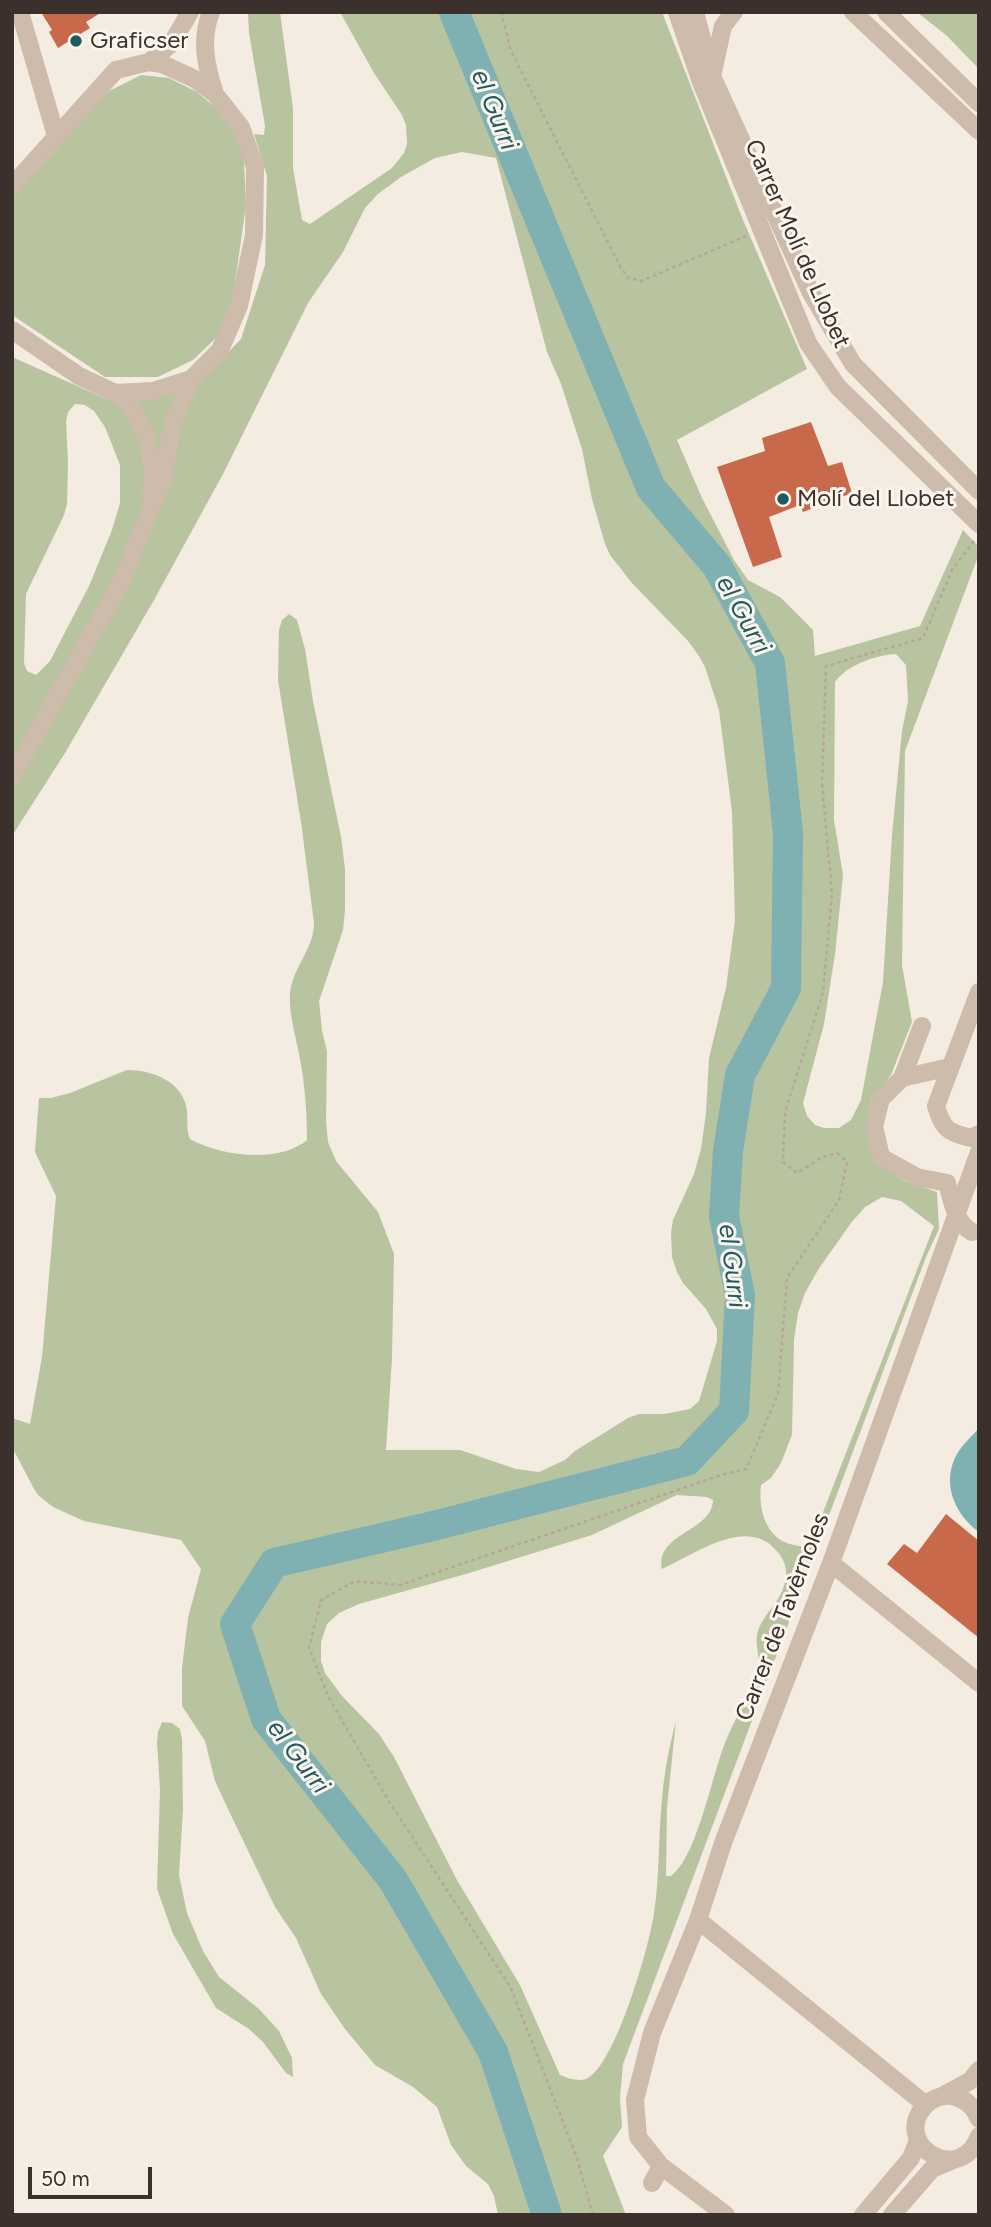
<!DOCTYPE html>
<html>
<head>
<meta charset="utf-8">
<style>
  body { margin:0 }
  #map { position:relative; width:991px; height:2227px; overflow:hidden; background:#f4ebe1; font-family:Figtree,sans-serif }
  canvas { display:block }
  .frame { position:absolute; inset:0; border:14px solid #3b302b; pointer-events:none }
  .scale { position:absolute; left:28px; top:2167px; width:124px; height:32px; box-sizing:border-box; border:4px solid #3b302b; border-top:0; padding-left:9px; font-size:21px; line-height:24px; white-space:nowrap; color:#3b302b; -webkit-text-stroke:5px #fbf5ee; paint-order:stroke }
</style>
</head>
<body>
<div id="map">
<canvas width="991" height="2227"></canvas>
<div class="frame"></div>
<div class="scale">50 m</div>
</div>
<script>
const c = document.querySelector('canvas').getContext('2d');
c.lineJoin = 'round';
function paint(path, color) { c.fillStyle = color; c.fill(path, 'evenodd'); }
function trace(path, color, width, dash) { c.strokeStyle = color; c.lineWidth = width; c.lineCap = dash ? 'butt' : 'round'; c.setLineDash(dash || []); c.stroke(path); }
function label(font, color, halo, rows, align = 'center') {
  c.font = font + ' Figtree,sans-serif'; c.lineWidth = 6; c.setLineDash([]); c.textBaseline = 'middle'; c.strokeStyle = halo; c.fillStyle = color; for (const [text, x, y, turn = 0] of rows) {
    c.save(); c.translate(x, y); c.rotate((+turn || 0) * Math.PI / 180); c.textAlign = isNaN(turn) ? turn : align; if (halo) c.strokeText(text, 0, 0); c.fillText(text, 0, 0); c.restore();
  }
}
const green = new Path2D(`
  M248,12H280L293,109V168L302,220L310,224L392,168L404,153L407,144L406,125L402,115L374,73L340,12H662L741,215L807,369L677,440L702,498L734,560L748,580L780,597L813,630L815,656L920,626L963,530L979,547V554L905,751L902,965L912,1022L891,1075L871,1101L867,1135L878,1163L905,1181L937,1192L939,1229L926,1257L623,2064L620,2098L622,2127L603,2156L626,2215H498L494,2196L488,2184L466,2166L451,2145L437,2107L413,2087L375,2065L345,2029L321,1994L296,1938L275,1907L229,1811L215,1781L205,1741L182,1706V1668L188,1618L201,1569L181,1540L84,1521L53,1507L38,1495L33,1487L12,1447V1418L30,1424L42,1357L56,1196L35,1152L39,1098H51L70,1093L127,1070C153,1070 184,1082 187,1111C188,1122 186,1130 190,1139C220,1156 279,1164 307,1140C307,1112 305,1086 300,1059C296,1036 289,1017 290,994C292,968 314,949 314,923L301,822L278,680L279,630L282,620L289,614L297,620L305,649L313,701L341,837L345,869V910L343,930L319,1001L322,1031L327,1051L326,1121L328,1142L336,1161L378,1212L394,1254L392,1358L386,1450H460L516,1469L539,1472L565,1460L575,1451L628,1418L639,1414H664L690,1409L699,1401L717,1341V1329L706,1309L683,1283L677,1272L672,1257L671,1233L673,1220L694,1174L701,1149L706,1113L709,1058L726,988L735,920L732,812L719,710L705,667L699,656L688,641L632,583L610,555L605,544L592,499L582,449L561,384L547,352L496,158L462,152L435,158L401,177L378,194L365,208L343,252L308,303L223,474L154,600L65,753L12,836V357L111,401L193,389L241,339L265,265L267,176L254,134L264,135L265,126L249,33ZM75,404L85,405L94,411L105,427L120,465V503L112,530L89,586L50,661L36,675L27,671L24,663L26,594L64,515L67,504L68,462L66,421L68,412ZM896,654L906,665L908,701L902,731L892,835L883,982L861,1100L851,1120L839,1128H824L815,1125L807,1116L803,1103L824,1024L835,954L843,875L834,820L835,682C847,665 876,655 896,654ZM882,1197L901,1201L934,1226L813,1538C808,1546 803,1547 794,1545C766,1540 758,1509 761,1485L771,1478L781,1463L792,1435L794,1340L798,1313L805,1293L818,1270L851,1223L865,1207ZM677,1495L707,1497L713,1500C712,1532 655,1533 662,1569C692,1556 744,1517 774,1548C782,1556 787,1565 786,1576C783,1601 768,1608 759,1628C753,1641 761,1657 758,1670C751,1695 734,1719 725,1743C712,1775 697,1857 671,1876H666L667,1807L676,1721C669,1747 664,1773 662,1800C658,1838 660,1875 654,1913C650,1944 615,2067 586,2079C577,2082 568,2078 560,2075L520,1985L457,1880L394,1757L379,1734L342,1696L325,1673L321,1661V1642L327,1624L339,1613L359,1604L466,1574L592,1535Z
  M917,12H979V69L947,36Z
  M141,75L169,78L197,92L217,109L236,135L244,162L246,205L233,297L218,336L193,360L158,377H105L12,315V196L107,92Z
  M162,1722L172,1723L180,1729L182,1739L183,1809L179,1875L187,1913L203,1951L219,1977L259,2009L279,2031L292,2058L293,2077L286,2073L263,2042L249,2029L216,2008L173,1934L157,1889L160,1790L157,1742L158,1732Z`);
const water = new Path2D(`
  M979,1428V1532C954,1514 941,1482 957,1454C962,1445 972,1436 979,1428Z`);
const river = new Path2D(`
  M454,12L651,488L717,566L770,663L788,833L786,988L740,1075L728,1151L724,1216L740,1295L734,1411L687,1461L433,1526L274,1563L235,1624L266,1719L393,1880L493,2052L547,2215`);
const building = new Path2D(`
  M41,12H102L86,22L90,28L58,48L49,32L52,30Z
  M811,422L828,466L842,462L852,493L803,512L800,505L769,517L782,557L753,567L717,467L765,451L762,438Z
  M946,1514L979,1541V1638L887,1564L904,1544L917,1553Z`);
const path = new Path2D(`
  M501,12L511,51L620,266L628,278L641,281L746,236
  M593,2215L577,2158L511,1988L390,1803L329,1698L309,1648L321,1600L355,1581L400,1585L721,1475L746,1469L778,1394L787,1278L839,1200L847,1162L837,1153L823,1157L797,1173L783,1162L785,1112L823,992L832,893L822,783L826,666L923,638L952,570L974,541`);
const minor = new Path2D(`
  M20,12L56,136
  M211,12C200,40 206,66 215,94
  M677,12L701,82L808,343L838,387L979,524
  M695,12L712,76L811,293L853,364L979,491
  M853,12L979,131
  M886,12L979,103
  M149,62L172,43L190,12
  M713,72L723,26L734,12
  M12,186L116,70L149,62L162,64L195,79L215,94L241,127L255,167L254,235L239,306L220,350L191,379L153,391L115,393L79,376L12,330
  M115,393C147,419 156,456 151,496
  M12,777L121,582L164,477L172,425L191,379
  M979,992L936,1106C943,1130 948,1132 971,1138L979,1134
  M950,1067L902,1078L881,1099L874,1126L881,1157L917,1177L947,1183C952,1200 955,1223 972,1232
  M902,1078L922,1026
  M831,1563L979,1683
  M698,1920L926,2105
  M942,2096L970,2081L979,2070
  M979,2119C974,2107 965,2098 951,2096C940,2095 930,2100 923,2108C893,2145 960,2187 979,2136
  M652,2183L661,2166
  M726,2215L661,2166L638,2137L635,2100L652,2033L698,1920L723,1843L831,1563L979,1152
  M863,2215L911,2158L918,2140
  M892,2215L932,2169L953,2160`);
const markers = [
  [76,41,7,"#1f5a5e"],
  [783,499,7,"#1f5a5e"]
];
const poiNames = [
  ["Graficser",90,41],
  ["Molí del Llobet",797,499]
];
const streetNames = [
  ["Carrer Molí de Llobet",797,244,66],
  ["Carrer de Tavèrnoles",783,1617,-69]
];
const waterNames = [
  ["el Gurri",494,110,68],
  ["el Gurri",743,615,61],
  ["el Gurri",732,1266,83],
  ["el Gurri",298,1757,53]
];
paint(green, '#b8c4a0');
paint(water, '#7fb0b2');
trace(river, '#7fb0b2', 30);
paint(building, '#c8694b');
trace(path, '#b9a596', 2.5, [3.5, 3.5]);
trace(minor, '#cdbbac', 18);
for (const [x, y, r, color] of markers) { const dot = new Path2D(); dot.arc(x, y, r, 0, 2 * Math.PI); c.fillStyle = color; c.fill(dot); trace(dot, '#fbf5ee', 2.5); }
label('24px', '#3b302b', '#fbf5ee', poiNames, 'left');
label('24px', '#3b302b', '#fbf5ee', streetNames);
label('italic 26px', '#1f5a5e', '#fbf5ee', waterNames);
</script>
</body>
</html>
